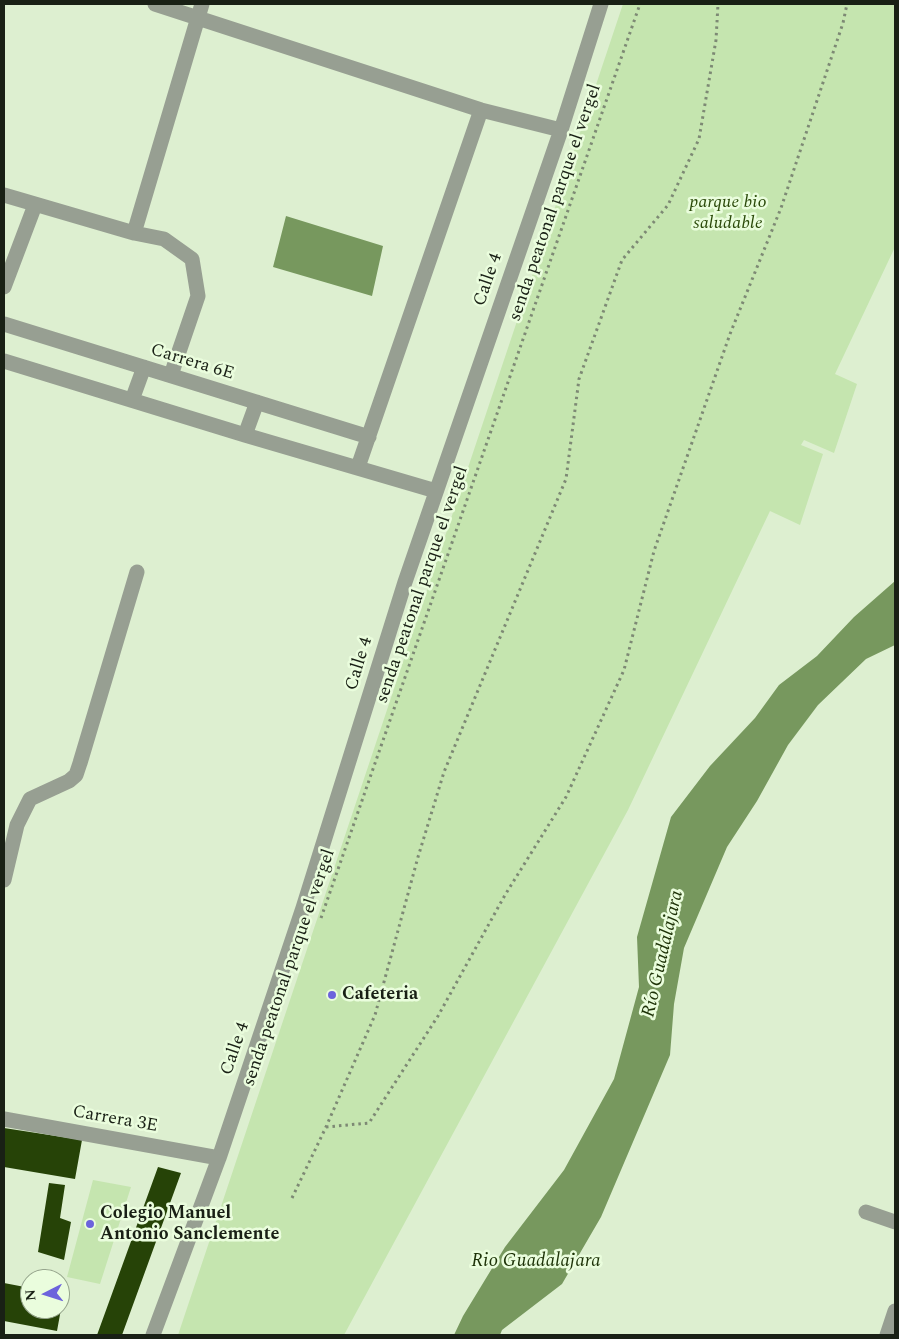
<!DOCTYPE html>
<html>
<head>
<meta charset="utf-8">
<style>
  body { margin:0 }
  #map { position:relative; width:899px; height:1339px; overflow:hidden; background:#ddefd0; font-family:Spectral,serif }
  canvas { display:block }
  .frame { position:absolute; inset:0; border:5px solid #192015; pointer-events:none }
  .north { position:absolute; left:20px; top:1269px; width:50px; height:50px; box-sizing:border-box; background:#eafddd; border:1px solid #96a58d; border-radius:50%; rotate:265deg; font-size:14px; font-weight:700; line-height:20px; text-align:center; color:#192015 }
  .north::after { content:''; display:block; margin:auto; width:18px; height:22px; background:#6c63dc; clip-path:polygon(50% 0,100% 100%,50% 72%,0 100%) }
</style>
</head>
<body>
<div id="map">
<canvas width="899" height="1339"></canvas>
<div class="frame"></div>
<div class="north">N</div>
</div>
<script>
const c = document.querySelector('canvas').getContext('2d');
c.lineJoin = 'round';
function paint(path, color) { c.fillStyle = color; c.fill(path, 'evenodd'); }
function trace(path, color, width, dash) { c.strokeStyle = color; c.lineWidth = width; c.lineCap = dash ? 'butt' : 'round'; c.setLineDash(dash || []); c.stroke(path); }
function label(font, color, halo, rows, align = 'center') {
  c.font = font + ' Spectral,serif'; c.lineWidth = 5; c.setLineDash([]); c.textBaseline = 'middle'; c.strokeStyle = halo; c.fillStyle = color; for (const [text, x, y, turn = 0] of rows) {
    c.save(); c.translate(x, y); c.rotate((+turn || 0) * Math.PI / 180); c.textAlign = isNaN(turn) ? turn : align; if (halo) c.strokeText(text, 0, 0); c.fillText(text, 0, 0); c.restore();
  }
}
const green = new Path2D(`
  M623,4H895V247L835,374L857,384L834,453L804,440L801,445L823,454L800,525L770,511L628,810L344,1335H178Z
  M93,1180L131,1187L100,1284L67,1277Z`);
const water = new Path2D(`
  M286,216L383,246L372,296L273,267Z
  M895,581V645L866,659L818,705L788,745L757,801L727,847L684,948L674,1004L670,1055L601,1217L562,1284L502,1330L500,1335H454L463,1316L505,1247L564,1170L614,1079L639,987L637,937L671,817L710,766L755,718L779,685L817,656L854,617Z`);
const building = new Path2D(`
  M4,1128L82,1140L75,1179L4,1167Z
  M158,1167L181,1173L122,1335H97Z
  M49,1183L65,1185L60,1218L71,1222L64,1260L38,1252Z
  M4,1283L30,1288V1309H61L57,1331L4,1321Z
  M60,1294H63L61,1307H60Z`);
const path = new Path2D(`
  M321,918L640,4
  M326,1127L369,1123L438,1016L505,895L566,797L624,670L654,551L730,334L781,208L843,23L847,4
  M292,1198L326,1127L375,1015L418,857L444,772L566,479L579,379L622,260L668,205L699,139L716,40L718,4`);
const minor = new Path2D(`
  M155,4L481,110L561,130
  M4,195L134,233L164,239L192,259L198,296L171,375
  M134,233L202,4
  M4,287L35,205
  M4,324L369,437
  M4,361L245,435L436,491
  M132,400L144,367
  M245,435L257,402
  M358,467L481,110
  M4,880L17,825L30,799L69,781L76,775L80,763L137,572
  M4,1119L219,1158
  M866,1212L895,1222
  M153,1335L219,1158L303,908L405,582L561,130L601,4
  M887,1335L895,1311`);
const markers = [
  [332,995,5,"#6c63dc"],
  [90,1224,5,"#6c63dc"]
];
const streetNames = [
  ["senda peatonal parque el vergel",556,203,-71],
  ["Calle 4",489,280,-71],
  ["Carrera 6E",192,363,17],
  ["senda peatonal parque el vergel",423,585,-71],
  ["Calle 4",360,664,-73],
  ["senda peatonal parque el vergel",290,968,-71],
  ["Calle 4",236,1049,-71],
  ["Carrera 3E",115,1120,10]
];
const parkNames = [
  ["parque bio",728,203],
  ["saludable",728,224]
];
const poiNames = [
  ["Cafeteria",342,995],
  ["Colegio Manuel",100,1214],
  ["Antonio Sanclemente",100,1235]
];
const waterNames = [
  ["Río Guadalajara",664,954,-77],
  ["Rio Guadalajara",536,1262]
];
paint(green, '#c5e5af');
paint(water, '#77985e');
paint(building, '#264307');
trace(path, '#7d8974', 3, [2.5, 4]);
trace(minor, '#979f92', 15);
for (const [x, y, r, color] of markers) { const dot = new Path2D(); dot.arc(x, y, r, 0, 2 * Math.PI); c.fillStyle = color; c.fill(dot); trace(dot, '#eafddd', 2); }
label('18px', '#192015', '#eafddd', streetNames);
label('italic 18px', '#2b4a0a', '#eafddd', parkNames);
label('bold 18px', '#192015', '#eafddd', poiNames, 'left');
label('italic 19px', '#1d3207', '#eafddd', waterNames);
</script>
</body>
</html>
